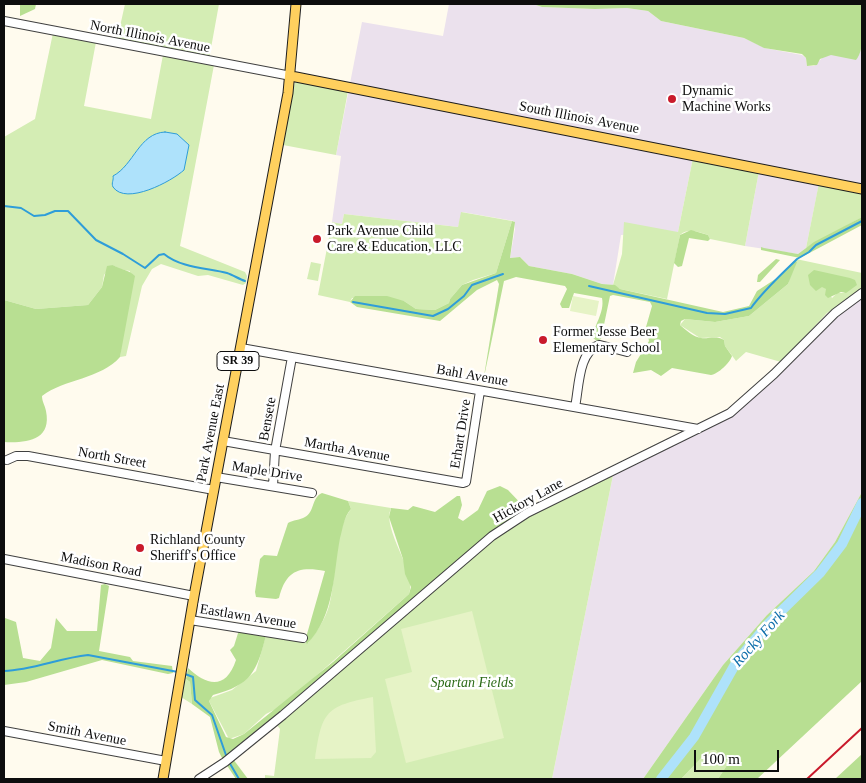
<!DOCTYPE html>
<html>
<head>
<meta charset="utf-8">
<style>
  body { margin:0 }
  #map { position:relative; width:866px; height:783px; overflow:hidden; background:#fffbee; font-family:Georgia,serif }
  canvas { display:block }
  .frame { position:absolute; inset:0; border:5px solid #0d0d0d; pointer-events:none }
  .scale { position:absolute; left:694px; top:750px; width:85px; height:22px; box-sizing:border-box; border:2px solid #0d0d0d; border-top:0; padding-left:6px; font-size:15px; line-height:18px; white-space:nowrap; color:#0d0d0d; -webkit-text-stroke:4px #fff; paint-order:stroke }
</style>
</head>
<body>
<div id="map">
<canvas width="866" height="783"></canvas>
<div class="frame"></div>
<div class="scale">100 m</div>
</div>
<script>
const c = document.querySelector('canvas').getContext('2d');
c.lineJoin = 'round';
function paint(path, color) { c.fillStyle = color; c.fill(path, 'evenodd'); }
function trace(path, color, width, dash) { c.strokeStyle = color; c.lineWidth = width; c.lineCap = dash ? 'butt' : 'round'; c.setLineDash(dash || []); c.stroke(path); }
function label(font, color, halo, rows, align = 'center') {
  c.font = font + ' Georgia,serif'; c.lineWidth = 5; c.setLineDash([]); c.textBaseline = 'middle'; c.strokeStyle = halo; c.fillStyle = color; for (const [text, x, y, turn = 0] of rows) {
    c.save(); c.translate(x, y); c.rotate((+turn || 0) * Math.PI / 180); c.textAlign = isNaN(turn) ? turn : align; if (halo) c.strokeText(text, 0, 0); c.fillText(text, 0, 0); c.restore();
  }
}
const industrial = new Path2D(`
  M449,4H533L542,7L595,9L627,8L648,11L661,21L744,38L765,48L802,55L806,58L807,66H814L823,57L861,46L862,43V193L819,184L806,248L798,254L745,246L759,171L693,158L678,232L621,235L613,285L602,284L572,274L529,266L520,257L510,258L515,229L514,221L462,212L458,227L344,214L342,224L332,222L341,156L336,155L362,22L443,36Z
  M862,298V492L835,542L814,571L767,615L723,665L643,779H552L613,475L735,412L783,370L832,320Z`);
const green = new Path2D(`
  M125,4H219L209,59L117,40Z
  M53,33L96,42L84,106L151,119L163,55L214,65L180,246L245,272L247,276L246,283L243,285L208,275L198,276L161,264L152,269L142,286L126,356L120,357L130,271L119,269L113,265L104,275L102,287L88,305L36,309L4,300V137L35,119Z
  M295,81L348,91L336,155L283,145Z
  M693,158L759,171L745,246L710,239L708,235C698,232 688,228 680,235L667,299L620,289L613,285L622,254L624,222L678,232Z
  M819,183L862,193V217L806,248Z
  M461,212L512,221L496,273L473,280L462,285L450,299L449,303L435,310L416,309L404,301L352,298L350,302L318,295L332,222L342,224L344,214L458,227Z
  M796,259L862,273V289L827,313L781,362L746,352L736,361L725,346L724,340L720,337L700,338L680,325L685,319L715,322L749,316L788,284ZM808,275L846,293H837L832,298L827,289Z
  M311,262L321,264L318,281L307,279Z
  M613,475L552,779H265V775L274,776L280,729L276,724L513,524Z
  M348,501L391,508C381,529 418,573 409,594L282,706L266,714L244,734L229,739L209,701L210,698L232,690L256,671L266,635L308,643C317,631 325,620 329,606C337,578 333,532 351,509Z
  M186,666V679L190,682L192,704L181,697Z
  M715,750L729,762L718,779H681L708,751Z`);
const forest = new Path2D(`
  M20,4H36L35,9L20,16Z
  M533,4H862C862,19 866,49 856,60L831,55L820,59L817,65L807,66L806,58L802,54L764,48L744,38L661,21L648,11L627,8L595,9L542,7Z
  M862,217V225L800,258L761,250V247L764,248L798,254L814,242Z
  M512,221L515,222L510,258L520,257L529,266L572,274L602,284L615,285L620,289L723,312L749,306L757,291L777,278L794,261L797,262L788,284L749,316L715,322L685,319L681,321L680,325C686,330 693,337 701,338C709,339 716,335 724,340L725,346L732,356C730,363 718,374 711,375L672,368L661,376L651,370L633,373L636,362L649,341L646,327L652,306L650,302L613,295L610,296L601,339L597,341L593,338C593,326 605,313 602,298L574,293L569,308H562L560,304L567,289L565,286L516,277L504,281L483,382L499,284L497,280L477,290L440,321L357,307L350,302L355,296H387L404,301L416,309L435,310L449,303L450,299L462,285L496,273Z
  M691,230L708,235L710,239L708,241L689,238L682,266L678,267L674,263L680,235Z
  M776,259L780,260L760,282H757L758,275Z
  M113,265C120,270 128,269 135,276L120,357C101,379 64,379 42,396C42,402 45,405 46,411C52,441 26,443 4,442V300L36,309L88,305L102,287L107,266Z
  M814,270L850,278L855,280L857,285L846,293L841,292L828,298L825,295L826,289L822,287L816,291L810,285L808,275Z
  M500,486L508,490L527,510L490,533L223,760L219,752L210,717L192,704L190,682L186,679L188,668C207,686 226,690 236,660L230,650L234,646L239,630L266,635C257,672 251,685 213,695L209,701L226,737L233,739L244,734L333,662L409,594L411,587L405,574L403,559L389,517L391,508L408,510L413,506L435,512L457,496H460L462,505L458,518L463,521L478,510L487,491Z
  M862,492V681L757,779H718L729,762L715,750L708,751L681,779H643L723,665L767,615L814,571L835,542Z
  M322,493L348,501L351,509C344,517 343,527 340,538C333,575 335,615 307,644L305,641L325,571C298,566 286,571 279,598L276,599L256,597L255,592L260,559L264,555L277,556L288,523C293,520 300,520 305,517C315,512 311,498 322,493Z
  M105,584L109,586L99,651L130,657L133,661L172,666L173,673L168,674L102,660L26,682L4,685L5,618L16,622L23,658L40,661L51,648L56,618L67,631H97L101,585Z
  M862,754V779H835Z
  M233,759L248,779H236L226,764Z`);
const pitch = new Path2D(`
  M573,296L599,301L596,316L570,311Z
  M472,611L504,738L406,763L385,679L412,672L401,629Z
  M373,697L376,752L371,758L315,759C322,712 325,706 373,697Z`);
const water = new Path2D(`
  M165,132L177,134L189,145L184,170C172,181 126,206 113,187C111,183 114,180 113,176C134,165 139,133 165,132Z`);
const stream = new Path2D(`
  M4,206L21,208L34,216L45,215L55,211H68L96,240L123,254L145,268L159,255L164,254C181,268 207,268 227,273C233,275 239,279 245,281
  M797,259L809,252L816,245L862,221
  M589,286L707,313L725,314L751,308C764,290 781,275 797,259
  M353,302L433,316L448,309L464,296L472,285L503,274
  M4,671C33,670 59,658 88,655L178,672
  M185,674L193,677L195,700L212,715L227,758
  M229,762L239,779`);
const river = new Path2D(`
  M661,779L694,737L737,661L769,623L820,573L842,544L862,503`);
const minor = new Path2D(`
  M4,21L291,76
  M241,348L698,429
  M575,407C579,389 578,350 600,345L627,352
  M223,441L463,483L466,482L480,391
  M7,460L16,456H28L214,490
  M216,477L312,493
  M273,486L275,451L292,357
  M4,559L194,596
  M190,620L303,638
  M4,731L166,761
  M199,779L225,762L283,715L492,536L527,513L730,413L774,374L835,313L862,293`);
const major = new Path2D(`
  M291,76L862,189
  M163,779L194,596L288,93L296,4`);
const rail = new Path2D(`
  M807,779L862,728`);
const markers = [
  [672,99,5,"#c91a2b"],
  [317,239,5,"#c91a2b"],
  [543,340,5,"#c91a2b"],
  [140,548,5,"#c91a2b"]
];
const shields = [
  [238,361,42]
];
const shieldNames = [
  ["SR 39",238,361]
];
const streetNames = [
  ["North Illinois Avenue",150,37,11],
  ["South Illinois Avenue",579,118,11],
  ["Bahl Avenue",472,376,10],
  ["Bensete",268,419,-80],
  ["Park Avenue East",211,433,-79],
  ["Erhart Drive",461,434,-81],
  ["Martha Avenue",347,450,10],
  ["North Street",112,458,10],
  ["Maple Drive",267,472,9],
  ["Hickory Lane",528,501,-29],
  ["Madison Road",101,565,11],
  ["Eastlawn Avenue",248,617,9],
  ["Smith Avenue",87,734,11]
];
const poiNames = [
  ["Dynamic",682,91],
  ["Machine Works",682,107],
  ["Park Avenue Child",327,231],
  ["Care & Education, LLC",327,247],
  ["Former Jesse Beer",553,332],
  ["Elementary School",553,348],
  ["Richland County",150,540],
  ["Sheriff's Office",150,556]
];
const parkNames = [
  ["Spartan Fields",472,683]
];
const waterNames = [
  ["Rocky Fork",759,639,-48]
];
paint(industrial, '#ebe1ed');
paint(green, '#d4edb4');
paint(forest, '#b8df92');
paint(pitch, '#e6f3c6');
paint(water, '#aee2fb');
trace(water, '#2e9dd9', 1);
trace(stream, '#2e9dd9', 2);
trace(river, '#aee2fb', 10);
trace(minor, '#404040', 10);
trace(major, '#1e1e1e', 11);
trace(minor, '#fff', 8);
trace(major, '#ffd05e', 9);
trace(rail, '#c91a2b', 2);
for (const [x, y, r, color] of markers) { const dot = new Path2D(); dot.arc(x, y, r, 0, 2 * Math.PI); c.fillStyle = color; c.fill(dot); trace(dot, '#fff', 2); }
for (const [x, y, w] of shields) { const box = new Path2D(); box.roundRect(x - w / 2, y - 9.5, w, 19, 4); c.fillStyle = '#fff'; c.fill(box); trace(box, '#0d0d0d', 1); }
label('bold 12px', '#0d0d0d', null, shieldNames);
label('14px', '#0d0d0d', '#fff', streetNames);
label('14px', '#0d0d0d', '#fff', poiNames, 'left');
label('italic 14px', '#2d6b18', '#fff', parkNames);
label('italic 15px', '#0c6daa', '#fff', waterNames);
</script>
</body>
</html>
